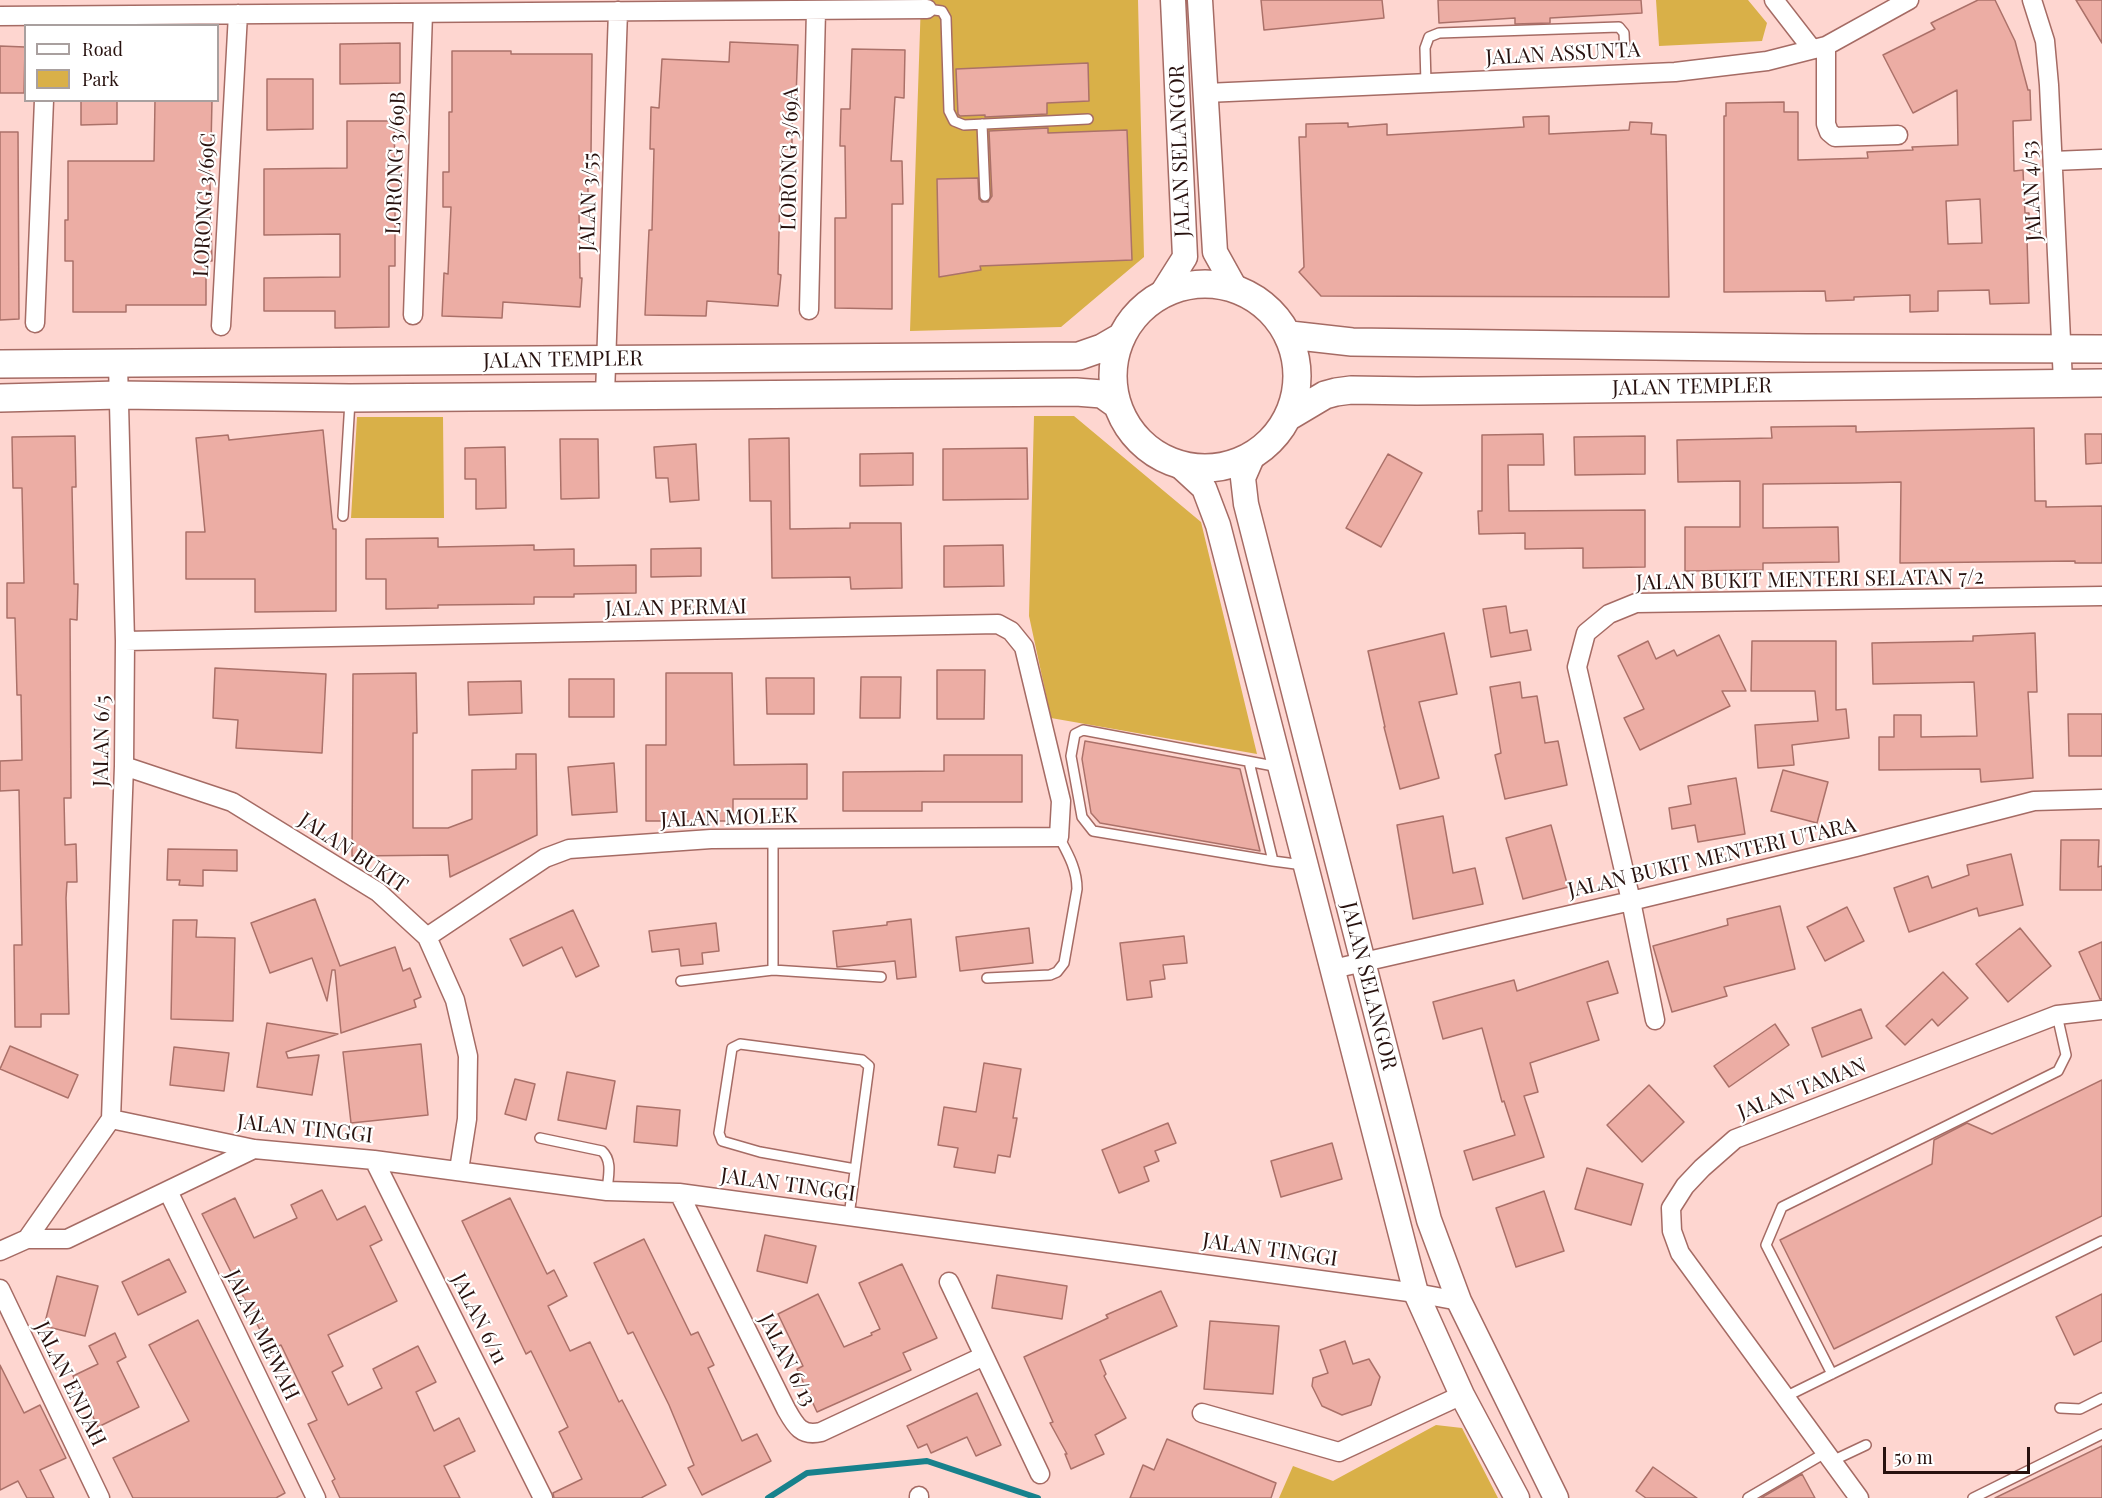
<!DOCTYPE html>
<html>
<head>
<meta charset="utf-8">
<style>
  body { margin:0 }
  #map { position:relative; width:2102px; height:1498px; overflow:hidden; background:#fed6d0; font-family:"Playfair Display",serif }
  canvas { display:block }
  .legend { position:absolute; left:24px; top:24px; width:195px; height:78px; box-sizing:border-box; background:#fff; border:2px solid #a9a09f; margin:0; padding:8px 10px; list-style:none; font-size:18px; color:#28120f }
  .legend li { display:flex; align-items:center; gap:12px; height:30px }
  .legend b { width:30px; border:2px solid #a9a09f }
  .scale { position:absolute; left:1883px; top:1447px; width:147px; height:27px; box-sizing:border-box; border:3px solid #28120f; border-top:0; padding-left:8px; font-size:18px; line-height:21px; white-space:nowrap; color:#28120f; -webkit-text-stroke:4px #fff; paint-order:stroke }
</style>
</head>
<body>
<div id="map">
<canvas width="2102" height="1498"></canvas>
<ul class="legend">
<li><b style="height:8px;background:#fff"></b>Road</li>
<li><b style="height:16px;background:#d9b048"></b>Park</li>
</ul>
<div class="scale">50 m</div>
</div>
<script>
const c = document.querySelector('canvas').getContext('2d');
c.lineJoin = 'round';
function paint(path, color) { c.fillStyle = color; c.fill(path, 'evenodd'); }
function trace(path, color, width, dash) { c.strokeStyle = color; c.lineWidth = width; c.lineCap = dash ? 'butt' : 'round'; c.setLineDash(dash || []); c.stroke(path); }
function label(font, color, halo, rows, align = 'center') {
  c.font = font + ' "Playfair Display",serif'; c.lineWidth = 4.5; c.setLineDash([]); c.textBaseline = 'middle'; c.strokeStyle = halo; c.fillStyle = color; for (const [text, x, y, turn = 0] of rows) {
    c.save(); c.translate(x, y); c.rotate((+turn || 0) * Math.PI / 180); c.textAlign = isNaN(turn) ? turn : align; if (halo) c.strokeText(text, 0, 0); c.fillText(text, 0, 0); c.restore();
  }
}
const green = new Path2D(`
  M921,0H1138L1144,257L1061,327L910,331Z
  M1656,0H1748L1767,23L1762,41L1659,46Z
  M1034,416H1074L1201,522L1257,754L1051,718L1029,616Z
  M357,417H443L444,518H351Z
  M1436,1425L1462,1428L1498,1498H1279L1293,1466L1333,1481Z`);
const stream = new Path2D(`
  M768,1498L807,1473L927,1461L1038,1498`);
const building = new Path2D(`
  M1261,0H1382L1384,18L1264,30Z
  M1438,0H1641L1642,13L1550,18V23L1515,24V18L1439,23Z
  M1978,0H1995L2015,41L2028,90H2030L2031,120L2013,121L2014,171L2023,170L2025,213H2029L2030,239H2027L2029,303L1990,304L1989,290L1938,291V311L1910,312V295L1854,297V300L1826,301L1825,291L1724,292V116H1726V103L1784,102V112H1798V160L1868,158L1867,152L1913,150L1912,147L1958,145L1957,90L1913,113L1883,55L1935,29L1931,23ZM1980,199L1982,243L1948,244L1946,201Z
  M2076,0H2102V43Z
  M730,42L798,45L796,97H792V149H781L778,274L781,275L778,306L707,301L706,316L645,315L649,230H652L654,149H650L651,107L659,108L662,59L729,62Z
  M400,43V83L340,84V44Z
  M0,46L25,47L24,93H0Z
  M852,49L905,50L904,98L895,97L891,161H902L903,204H892V309L835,308V218H846L845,146H840L841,109H850Z
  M452,51H511V54H592L591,154H588V211H579L580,278H582L580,307L503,302L502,318L442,316L444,273L448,274L451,207H443V172H449V112H452Z
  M1088,63L1089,101L1047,103V114L985,117V115L960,116L958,114L956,69Z
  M267,79H313V129L267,130Z
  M81,100H117V124L81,125Z
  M155,100H212L211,147H209L212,261H206V305H126V312H73V261H65V220H68V161H154Z
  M1549,116V134L1629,130L1630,122L1652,123L1651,134L1666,135L1669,297L1321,296L1299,272L1304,267L1299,137H1306V124L1348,123V127L1387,124V135L1524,127L1523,117Z
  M347,121H394L395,169H399V208H395V266H389V327L335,328V311H264V278L340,277V234L264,235V169L347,168Z
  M1048,128V133L1127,130L1132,260L980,266L981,270L939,277L937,179L978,178L979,199L982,202H988L992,196L989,131Z
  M0,132H18L19,319L0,320Z
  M1856,426V432L2034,428L2035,501H2046V507L2102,506V563H2075V561L1900,563L1901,482L1856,483L1763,484V528L1838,527L1839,562L1763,563V570L1685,571V527H1740V481L1678,482L1677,440L1772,438L1771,427Z
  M323,430L333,529H336V611L255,612V579H186V532H205L196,438L228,435L229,440Z
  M1543,434L1544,465H1508L1509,511L1645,510V567L1583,568V548L1525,549V533L1479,534L1478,511H1482V435Z
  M2085,434H2102V463L2086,464Z
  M75,436L76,487H72L74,584H78L77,620L70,619L71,798H64L65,845L76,844L77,882H67L66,898L69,1014H41V1027H15L14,945H22L19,790L0,791V761L22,760L21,695H17L15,618H7V583H24L22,488H13L12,437Z
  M1645,436V474L1575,475L1574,437Z
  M789,438L790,529L850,528V523H901L902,588L851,589L850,577L772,578L771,501H750L749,439Z
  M560,439H598L599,498L561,499Z
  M696,444L699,500L670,502L668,478H656L654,447Z
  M505,447L506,508L476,509V479H465V448Z
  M1027,448L1028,499L943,500V449Z
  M913,453V485L860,486V454Z
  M1388,454L1422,473L1381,547L1346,528Z
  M438,538V547L534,545V550L574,549V566L636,565V593L574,594V597H534V604L438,605V608L386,609V579H366V539Z
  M1003,545L1004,586L944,587V546Z
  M701,548V576L651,577V549Z
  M1506,606L1510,633L1527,630L1531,650L1491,657L1483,609Z
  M1444,633L1457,694L1419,702L1439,778L1400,789L1384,727H1385L1368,651Z
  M2035,633L2037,692H2028L2033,778L1981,782L1980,769L1879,770V737H1894V715H1921V737L1977,736L1974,682L1873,684L1872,643L1973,641V636Z
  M1719,635L1746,691H1722L1730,706L1640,750L1624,718L1644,709L1618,656L1648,641L1656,659L1674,650L1677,656Z
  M1752,641H1836V710L1846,709L1849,738L1792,745L1794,765L1758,768L1755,725L1818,721L1815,691H1751Z
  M215,668L326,674L322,753L236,748L238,720L213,718Z
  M937,670H985L984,719H937Z
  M416,673L417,733H413V828H448L472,819V770L516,769V754H536L537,835L450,877L448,855L352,856L353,674Z
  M666,673H732L734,765L807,764V799H733V821H646V745H666Z
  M861,677H901L900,718H860Z
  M766,678H814V714H767Z
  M569,679H614V717H569Z
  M521,681L522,713L469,715L468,682Z
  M1520,682L1522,698L1537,696L1545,743L1558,741L1567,785L1505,799L1495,755L1501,753L1490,687Z
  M2068,714H2102V756H2069Z
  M1085,741L1240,769L1260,851L1100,823L1091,813L1082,759Z
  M944,755H1022V802H922V811H843V772L944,771Z
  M614,763L617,812L572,815L568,767Z
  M1783,770L1828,782L1817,823L1771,811Z
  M1736,778L1745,834L1698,842L1695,825L1672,829L1669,808L1691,804L1688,786Z
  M1443,816L1453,873L1475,868L1483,904L1413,919L1397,825Z
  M1551,825L1568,887L1523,899L1506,838Z
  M2061,840H2099L2098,867L2102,866V890H2060Z
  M168,849L237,850V871L203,870V886L179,885L180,880H167Z
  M2011,854L2023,905L1979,916L1977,908L1909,932L1894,888L1928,876L1932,888L1969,875L1967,865Z
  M315,899L340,966L395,947L403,971L410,968L421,997L414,1000L416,1007L341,1033L335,970H332L327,1001L312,958L270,973L251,923Z
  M1780,906L1795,969L1724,987L1727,996L1672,1012L1653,946L1728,925L1727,919Z
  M1847,907L1864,941L1825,961L1807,927Z
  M573,910L599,966L576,977L562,947L523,966L510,939Z
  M911,919L916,977L897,979L895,961L837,967L833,931L887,925V922Z
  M173,920H197L196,937L235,938L233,1021L171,1019Z
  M716,923L719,951L702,953L703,964L681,966L679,949L652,952L649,931Z
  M1029,928L1033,963L960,971L956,937Z
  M2020,928L2051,966L2008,1002L1976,964Z
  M1184,936L1187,963L1163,965L1165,979L1150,981L1152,997L1127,1000L1120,943Z
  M2102,942V999H2100L2079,952Z
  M1608,961L1618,993L1587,1002L1599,1040L1530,1063L1538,1092L1524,1096L1544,1157L1473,1180L1464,1151L1515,1135L1504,1101L1502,1102L1482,1028L1443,1039L1433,1002L1514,980L1517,991Z
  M1943,972L1968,998L1938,1026L1932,1019L1905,1045L1886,1026Z
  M1861,1009L1872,1038L1822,1057L1812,1028Z
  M267,1023L338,1034L286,1052L288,1058L319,1055L312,1095L257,1087Z
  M1775,1024L1789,1045L1729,1087L1714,1066Z
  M421,1044L428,1115L351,1123L343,1052Z
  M10,1046L78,1075L68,1098L0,1069Z
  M174,1047L229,1053L224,1091L170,1085Z
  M984,1063L1021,1069L1013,1118H1017L1010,1157L998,1155L995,1173L954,1167L958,1148L938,1145L944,1107L976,1112Z
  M567,1072L615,1081L606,1129L558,1120Z
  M515,1079L535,1084L526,1120L505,1114Z
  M2102,1080V1216L1834,1349L1780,1240L1932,1164L1934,1140L1967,1123L1992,1134Z
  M1649,1085L1684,1122L1642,1162L1607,1125Z
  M637,1106L680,1110L677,1146L634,1142Z
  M1168,1123L1176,1143L1155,1151L1159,1161L1144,1167L1149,1181L1119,1193L1102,1150Z
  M1332,1143L1342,1179L1281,1197L1271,1161Z
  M1587,1168L1643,1184L1631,1225L1575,1209Z
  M322,1190L337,1220L365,1206L382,1240L370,1246L397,1301L328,1335L343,1366L332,1372L348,1405L382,1388L373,1369L418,1346L436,1382L416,1392L434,1431L459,1418L475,1451L444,1466L460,1498H340L332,1481L335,1479L308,1424L317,1420L281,1345L270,1350L202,1214L235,1198L254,1238L297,1218L291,1205Z
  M1544,1191L1564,1251L1516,1267L1496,1208Z
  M510,1198L547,1274L554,1270L567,1296L548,1306L570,1351L590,1342L619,1402L622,1400L666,1485L641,1498H554L553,1493L582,1479L559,1432L568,1427L531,1351L526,1354L462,1221Z
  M765,1235L816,1246L807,1283L757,1271Z
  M644,1239L691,1335L698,1332L714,1365L708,1368L742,1441L757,1434L771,1461L702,1495L688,1468L694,1465L669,1405L633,1332L628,1334L594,1263Z
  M169,1259L186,1292L138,1315L122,1282Z
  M902,1264L937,1338L903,1353L911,1370L817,1412L797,1369L803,1366L778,1314L818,1294L844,1347L872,1335L871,1333L880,1329L859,1283Z
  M997,1275L1067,1286L1062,1319L992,1308Z
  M57,1276L98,1286L85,1336L44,1326Z
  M1161,1291L1177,1326L1100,1360L1106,1374L1104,1376L1126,1418L1095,1435L1104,1454L1071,1469L1065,1454H1067L1050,1423L1053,1422L1024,1357L1108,1318L1106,1315Z
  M2102,1294V1341L2074,1355L2056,1317Z
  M198,1320L285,1493L276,1498H133L113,1458L189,1421L149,1345Z
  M1210,1321L1279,1326L1273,1394L1204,1389Z
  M115,1333L126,1357L117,1362L139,1407L98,1427L73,1376L98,1364L89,1346Z
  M1345,1341L1353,1364L1369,1359L1380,1377L1371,1405L1342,1415L1322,1406L1312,1386L1313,1378L1328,1373L1320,1350Z
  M0,1365L24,1413L40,1405L66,1458L40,1470L54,1498H27L18,1481L0,1490Z
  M977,1393L1001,1445L976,1456L967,1437L931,1453L927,1444L918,1448L907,1426Z
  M1167,1439L1276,1483L1271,1498H1130L1143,1465L1154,1470Z
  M2102,1446V1498H1995Z
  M1653,1467L1697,1498H1646L1636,1491Z
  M1802,1474L1815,1498H1761Z`);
const service = new Path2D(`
  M927,9L942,11L946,18L949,111L954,121L964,125L1088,119
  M1426,83L1425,48L1429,37L1439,33L1619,27L1624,33L1625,54
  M982,124L985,196
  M343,516L350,401
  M1249,762L1273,861
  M1279,767L1083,730L1075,734L1071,756L1082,817L1093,831L1273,861L1303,865
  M773,970V839
  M987,978L1050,975L1057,972L1064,963L1077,889C1077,869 1068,854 1059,837
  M681,981L773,970L881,977
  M540,1138L602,1151C613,1161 608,1177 607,1191
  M849,1216L869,1066L862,1060L740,1044L732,1048L719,1133L722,1141L760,1152L855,1169
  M1832,1374L1766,1245L1782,1207L2058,1071L2066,1055L2057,1015
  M1785,1397L2102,1241
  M2060,1408L2080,1409L2102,1398
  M1832,1461L1866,1445
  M1748,1498L1825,1453
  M1973,1498L2102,1434`);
const minor = new Path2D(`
  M1774,0L1812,49
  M2032,0L2045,41L2049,85L2063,382
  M0,16L927,9
  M1826,46V124L1829,132L1835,137L1898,135
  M1206,93L1675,72L1767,61L1826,46L1909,0
  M2053,161L2102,159
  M809,310L816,10
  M413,315L423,13
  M35,323L44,100
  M221,326L238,14
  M605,395L618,11
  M125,641L998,624L1011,631L1024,647L1061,801L1059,837L711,839L569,849L545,858L427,937
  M124,766L232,802L378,892L427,937L455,1000L468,1056L467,1119L459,1170
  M1333,969L1631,901L1856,847L2034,801L2102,799
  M1655,1020L1631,901L1577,667L1586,633L1609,614L1636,603L2102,596
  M111,1119L254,1149L374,1160L607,1191L679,1193L1416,1293L1459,1301
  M111,1119L124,766L125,641L118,364
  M374,1160L543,1498
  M168,1191L316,1498
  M679,1193L786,1409C795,1425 801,1437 821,1432L984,1356
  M27,1239H67L254,1149
  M0,1251L27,1239L111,1119
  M949,1282L1040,1474
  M0,1289L100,1498
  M1202,1413L1339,1452L1462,1395
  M919,1496V1498
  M1859,1498L1680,1253L1672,1231L1671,1208L1685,1186L1702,1168L1735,1139L2057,1015L2102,1010`);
const secondary = new Path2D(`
  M1200,0L1215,252L1235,288
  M1161,295L1185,257L1173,0
  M1253,455L1243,478L1246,504L1429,1220L1459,1301L1556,1498
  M1179,465L1204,488L1218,525L1416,1293L1462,1395L1517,1498`);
const primary = new Path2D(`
  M1113 376a92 92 0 1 1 184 0a92 92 0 1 1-184 0Z
  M1290,335L1352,342L1806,348L2102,349
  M0,364L1079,356L1102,348L1121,337
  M0,398L119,395L350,398L1076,392L1102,394L1116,404
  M1288,417L1325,395L1336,392L1351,390L1417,391L2102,383`);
const streetNames = [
  ["JALAN ASSUNTA",1563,54,-3],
  ["JALAN SELANGOR",1180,151,-92],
  ["LORONG 3/69A",790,159,-89],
  ["LORONG 3/69B",396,163,-88],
  ["JALAN 4/53",2032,191,-93],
  ["JALAN 3/55",589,202,-88],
  ["LORONG 3/69C",205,205,-87],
  ["JALAN TEMPLER",563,360,-1],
  ["JALAN TEMPLER",1692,387,-1],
  ["JALAN BUKIT MENTERI SELATAN 7/2",1810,580,-1],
  ["JALAN PERMAI",676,608,-1],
  ["JALAN 6/5",102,741,-89],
  ["JALAN MOLEK",729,818,-2],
  ["JALAN BUKIT",353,853,34],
  ["JALAN BUKIT MENTERI UTARA",1712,858,-13],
  ["JALAN SELANGOR",1369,986,76],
  ["JALAN TAMAN",1802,1089,-21],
  ["JALAN TINGGI",305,1129,6],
  ["JALAN TINGGI",788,1185,8],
  ["JALAN TINGGI",1270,1250,8],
  ["JALAN 6/11",479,1319,63],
  ["JALAN MEWAH",262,1335,64],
  ["JALAN 6/13",787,1360,63],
  ["JALAN ENDAH",70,1384,64]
];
paint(green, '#d9b048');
trace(stream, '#17818c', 6);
paint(building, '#ecada4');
trace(building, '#ab7169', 1.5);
trace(service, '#a56b64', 12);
trace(minor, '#a56b64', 21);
trace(secondary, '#a56b64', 27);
trace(primary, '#a56b64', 30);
trace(service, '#fff', 9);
trace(minor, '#fff', 18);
trace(secondary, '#fff', 24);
trace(primary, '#fff', 27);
label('21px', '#28120f', '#fff', streetNames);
</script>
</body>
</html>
